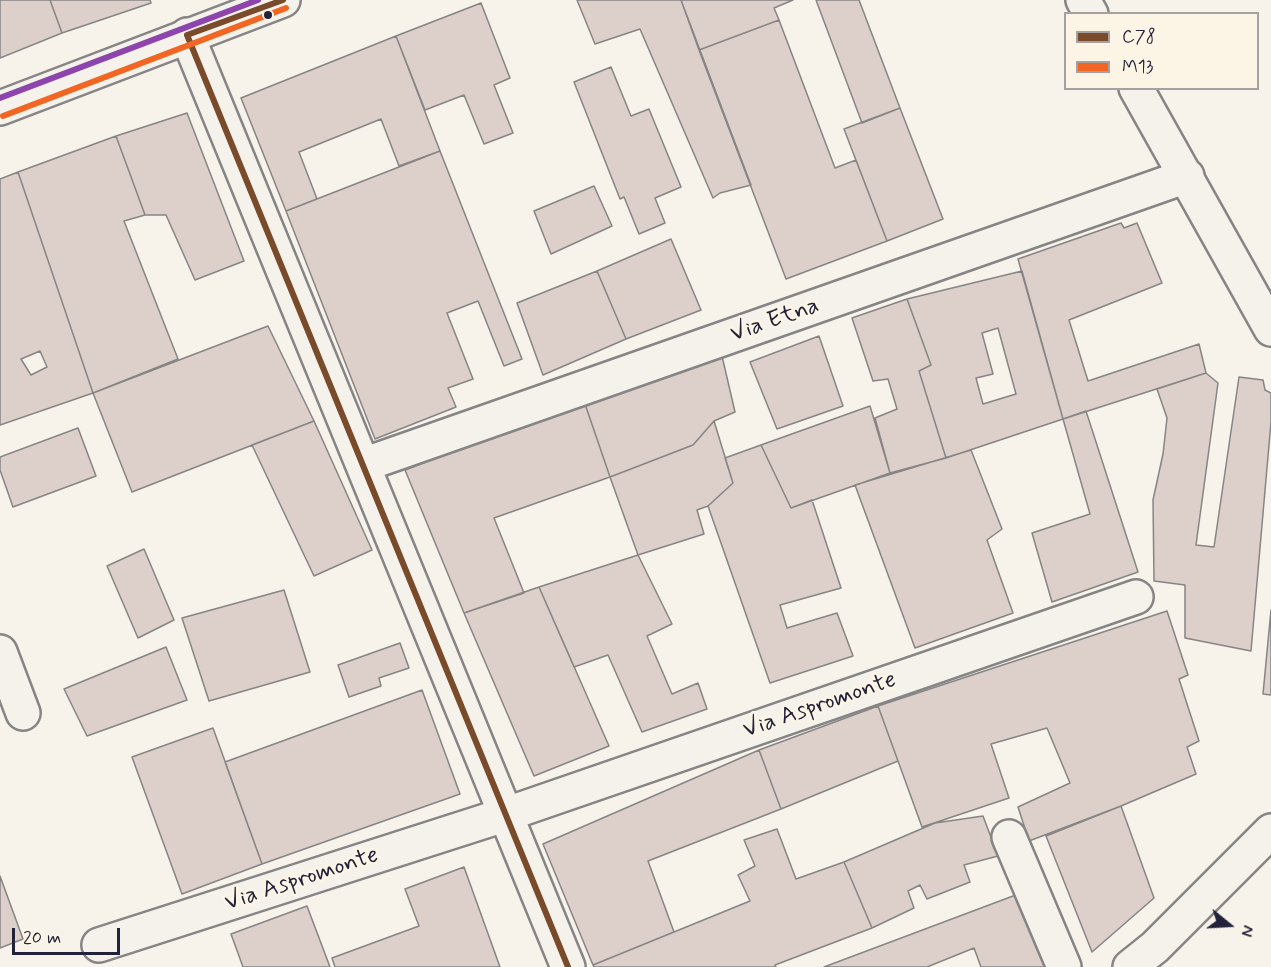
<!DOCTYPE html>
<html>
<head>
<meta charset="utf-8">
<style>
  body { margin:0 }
  #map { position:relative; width:1271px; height:967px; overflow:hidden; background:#f7f3ea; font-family:Mynerve,sans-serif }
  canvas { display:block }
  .legend { position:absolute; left:1064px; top:12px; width:195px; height:78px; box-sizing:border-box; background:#fcf5e5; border:2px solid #a5a1a1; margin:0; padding:8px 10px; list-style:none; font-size:18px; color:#22223b }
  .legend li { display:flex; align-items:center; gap:12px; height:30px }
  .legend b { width:30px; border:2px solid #a5a1a1 }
  .north { position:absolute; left:1199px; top:895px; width:60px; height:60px; -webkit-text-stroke:4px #fcf5e5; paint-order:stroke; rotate:108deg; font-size:16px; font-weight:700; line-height:24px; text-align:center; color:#22223b }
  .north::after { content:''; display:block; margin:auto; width:21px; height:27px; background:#22223b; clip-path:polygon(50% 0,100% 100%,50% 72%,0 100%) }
  .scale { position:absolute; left:12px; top:928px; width:108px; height:27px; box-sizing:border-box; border:3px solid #22223b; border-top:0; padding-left:8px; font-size:18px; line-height:21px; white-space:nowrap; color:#22223b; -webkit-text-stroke:4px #fcf5e5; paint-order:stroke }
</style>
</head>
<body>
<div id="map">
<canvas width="1271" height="967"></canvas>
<ul class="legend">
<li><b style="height:8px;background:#7a4b2a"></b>C78</li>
<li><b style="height:8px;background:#f26522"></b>M13</li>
</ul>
<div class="north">N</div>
<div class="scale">20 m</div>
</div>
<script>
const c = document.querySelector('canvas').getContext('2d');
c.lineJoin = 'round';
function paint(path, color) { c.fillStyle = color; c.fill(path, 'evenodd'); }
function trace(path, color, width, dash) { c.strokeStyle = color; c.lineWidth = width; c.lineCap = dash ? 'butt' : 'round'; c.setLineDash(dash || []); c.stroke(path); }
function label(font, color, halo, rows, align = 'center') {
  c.font = font + ' Mynerve,sans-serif'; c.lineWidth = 5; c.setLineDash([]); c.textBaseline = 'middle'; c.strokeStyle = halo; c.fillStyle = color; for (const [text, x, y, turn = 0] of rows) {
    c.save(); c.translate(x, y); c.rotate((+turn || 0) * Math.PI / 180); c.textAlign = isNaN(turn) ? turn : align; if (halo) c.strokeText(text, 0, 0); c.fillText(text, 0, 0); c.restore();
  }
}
const building = new Path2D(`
  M0,0H50L62,33L0,58Z
  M50,0H150L151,3L62,33Z
  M577,0H681L751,185L720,193L713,198L640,29L595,44Z
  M681,0H793L774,8L779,20L699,50Z
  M816,0H859L900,108L862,123Z
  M481,3L510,78L494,85L513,133L484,144L464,95L425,110L396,36Z
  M779,20L835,168L856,160L887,241L786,279L699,50Z
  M396,36L440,151L399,166L381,119L299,152L317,199L286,211L241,98Z
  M611,67L631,116L649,109L681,187L655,198L665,223L639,234L624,197L620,199L574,82Z
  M900,108L943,219L887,241L844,129Z
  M187,113L244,261L195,280L166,215H145L116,136Z
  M116,136L145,215L124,221L178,359L93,393L18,172Z
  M440,151L522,359L504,366L478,301L447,313L473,379L448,388L456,407L375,439L286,211Z
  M18,172L93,393L0,425V179ZM40,351L47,367L31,375L21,359Z
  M594,186L612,226L551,254L534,211Z
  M1121,223L1124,228L1137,223L1162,283L1069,320L1088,381L1199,344L1206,373L1063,419L1018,259Z
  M671,239L701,310L626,339L597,271Z
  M597,271L626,339L543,375L517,303Z
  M1022,271L1063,419L946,458L919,371L931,365L907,299ZM998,328L1016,394L983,404L976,378L993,374L982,333Z
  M907,299L931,365L919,371L946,458L890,473L875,418L897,409L888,379L873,381L852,318Z
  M268,326L314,421L132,492L93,393Z
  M819,336L843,406L777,429L750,362Z
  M722,356L735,412L714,421L693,445L610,477L584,401Z
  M1206,373L1218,383L1196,545L1214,547L1239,377L1263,380L1265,390L1271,393V422L1251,651L1185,638V585L1154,581L1153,500L1163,454L1167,418L1157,389Z
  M584,401L610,477L494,518L524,593L464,613L405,470Z
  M870,406L890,473L791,508L761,445Z
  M1086,411L1138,572L1052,602L1032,533L1090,514L1063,419Z
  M314,421L372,550L314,576L252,445Z
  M714,421L733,483L708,506L697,510L704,534L638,555L610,477L693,445Z
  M78,428L96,476L13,507L0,470V457Z
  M761,445L791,508L812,500L841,588L780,605L787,628L837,613L853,656L770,683L708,506L733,483L725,458Z
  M971,450L1002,529L987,540L1013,613L915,648L855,485Z
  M144,549L174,620L138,638L107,566Z
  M638,555L672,624L647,636L672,694L698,683L707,709L642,732L608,655L574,667L539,587Z
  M539,587L609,746L534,776L464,613Z
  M284,590L310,672L209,701L182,618Z
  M1271,610V695L1263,694Z
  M1167,611L1188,675L1179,679L1199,741L1187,747L1196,774L1121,806L1029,841L1018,807L1070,783L1047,728L991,744L1009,798L922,827L878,706Z
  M400,643L409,668L379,678L381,686L349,697L338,665Z
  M166,647L187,700L87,736L64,689Z
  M422,690L460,794L262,864L225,762Z
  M878,706L898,761L781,809L759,750Z
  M213,728L262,864L182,894L132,757Z
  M759,750L781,809L648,861L674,932L593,965L543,844Z
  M1121,806L1154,898L1092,952L1046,836Z
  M983,816L998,856L964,865L970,882L927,899L920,885L908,891L914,908L872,928L844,862L935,823Z
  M777,829L796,879L844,862L872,928L775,965L776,967H594L593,965L750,901L738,875L755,866L744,840Z
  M464,867L500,967H335L332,958L419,926L405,889Z
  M0,876L23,939L0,948Z
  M1021,893L1053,967H981L974,948L927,967H824Z
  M307,906L330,967H243L231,934Z`);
const minor = new Path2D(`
  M187,35L568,967
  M363,465L1187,176
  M0,652L23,713
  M1009,837L1064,967
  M99,945L504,815L1136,597
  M1130,967L1155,947L1271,831`);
const major = new Path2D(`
  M1083,0L1091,14
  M1136,88L1271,329
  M0,108L283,0`);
const bus1 = new Path2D(`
  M187,35L568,967
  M187,35L283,0`);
const bus2 = new Path2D(`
  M3,116L286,8`);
const bus3 = new Path2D(`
  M0,98L258,0`);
const markers = [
  [268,15,5,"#22223b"]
];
const streetNames = [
  ["Via Etna",775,321,-19],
  ["Via Aspromonte",820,706,-19],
  ["Via Aspromonte",302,880,-18]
];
paint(building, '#ddd0ca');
trace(building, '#868485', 1.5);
trace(minor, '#868485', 38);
trace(major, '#868485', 38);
trace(minor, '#f5f2ec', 33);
trace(major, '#f5f2ec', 33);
trace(bus1, '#7a4b2a', 6);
trace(bus2, '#f26522', 6);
trace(bus3, '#8e44ad', 6);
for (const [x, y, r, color] of markers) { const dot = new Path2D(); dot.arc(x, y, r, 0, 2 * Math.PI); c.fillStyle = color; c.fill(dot); trace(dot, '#fcf5e5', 2); }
label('24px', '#22223b', '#fcf5e5', streetNames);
</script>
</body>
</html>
